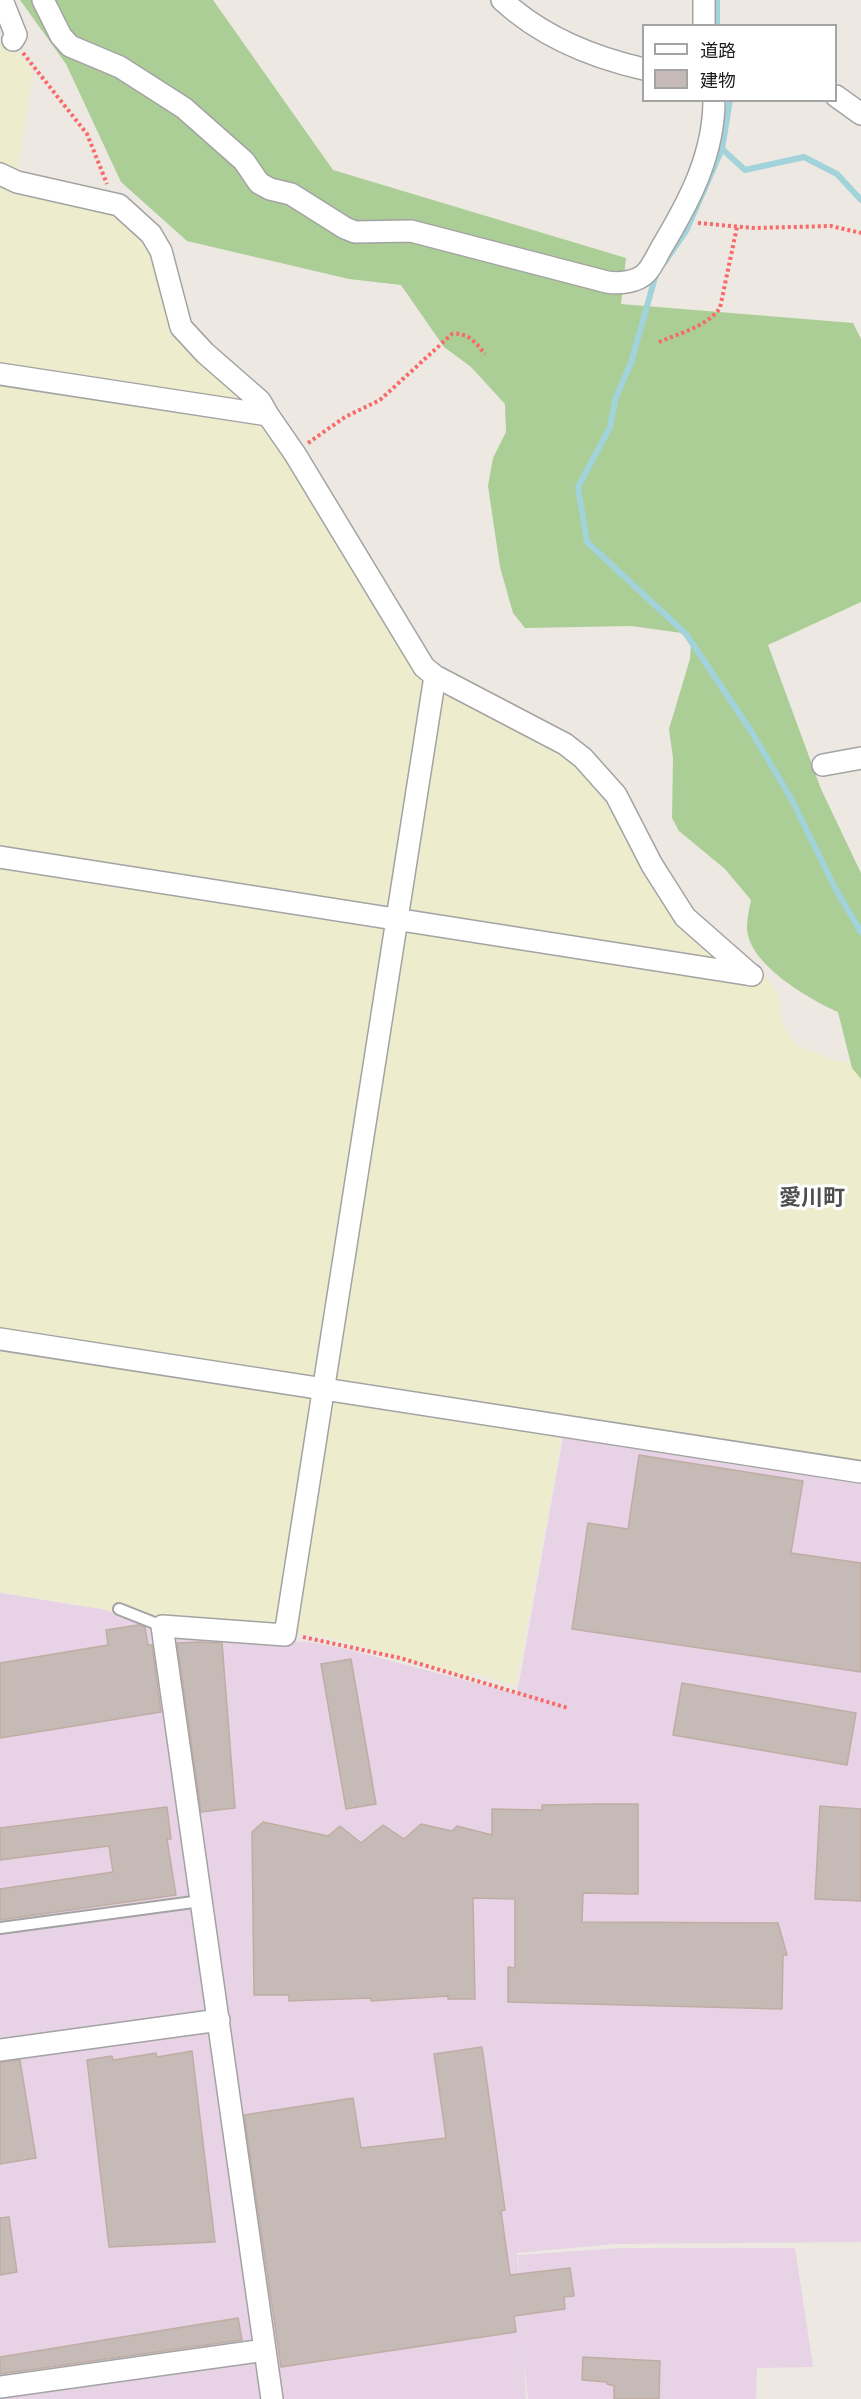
<!DOCTYPE html>
<html>
<head>
<meta charset="utf-8">
<style>
  body { margin:0 }
  #map { position:relative; width:861px; height:2399px; overflow:hidden; background:#ede8e1; font-family:"Varela Round","Noto Sans JP",sans-serif }
  canvas { display:block }
  .legend { position:absolute; left:642px; top:24px; width:195px; height:78px; box-sizing:border-box; background:#fff; border:2px solid #a4a4a4; margin:0; padding:8px 10px; list-style:none; font-size:18px; color:#1c1c1c }
  .legend li { display:flex; align-items:center; gap:12px; height:30px }
  .legend b { width:30px; border:2px solid #a4a4a4 }
</style>
</head>
<body>
<div id="map">
<canvas width="861" height="2399"></canvas>
<ul class="legend">
<li><b style="height:8px;background:#fff"></b>道路</li>
<li><b style="height:16px;background:#c5bab5"></b>建物</li>
</ul>
</div>
<script>
const c = document.querySelector('canvas').getContext('2d');
c.lineJoin = 'round';
function paint(path, color) { c.fillStyle = color; c.fill(path, 'evenodd'); }
function trace(path, color, width, dash) { c.strokeStyle = color; c.lineWidth = width; c.lineCap = dash ? 'butt' : 'round'; c.setLineDash(dash || []); c.stroke(path); }
function label(font, color, halo, rows, align = 'center') {
  c.font = font + ' "Varela Round","Noto Sans JP",sans-serif'; c.lineWidth = 6; c.setLineDash([]); c.textBaseline = 'middle'; c.strokeStyle = halo; c.fillStyle = color; for (const [text, x, y, turn = 0] of rows) {
    c.save(); c.translate(x, y); c.rotate((+turn || 0) * Math.PI / 180); c.textAlign = isNaN(turn) ? turn : align; if (halo) c.strokeText(text, 0, 0); c.fillText(text, 0, 0); c.restore();
  }
}
const industrial = new Path2D(`
  M563,1438L861,1484V2242L615,2244L517,2253L526,2399H0V1593L101,1609L214,1639L310,1642L346,1649L517,1694Z
  M620,2248H795L813,2367L757,2368L756,2399H528L523,2355L518,2255Z`);
const farmland = new Path2D(`
  M0,43L19,52L33,72L15,187L119,208L149,236L178,327L256,404L264,423L424,686L445,684L583,765L728,962L769,980L777,994L784,1027L795,1045L830,1059L861,1065V1464L565,1420L516,1686L471,1672L469,1677L326,1637L160,1619L150,1623L102,1609L0,1592Z`);
const forest = new Path2D(`
  M20,0H213L333,170L626,258L621,304L853,323L861,339V602L768,645L821,789L861,873V1079L852,1068L838,1012C809,999 748,964 747,928C747,919 749,909 751,900L725,869L679,831L672,818L673,758L669,729L690,659L691,645L682,633L631,626L525,628L513,613L500,567L488,486L493,458L506,432L505,404L471,367L444,347L401,285L349,279L187,241L121,182L66,64Z`);
const stream = new Path2D(`
  M717,0V26
  M722,149L745,170L804,157L837,174L861,200
  M664,263L686,231L722,149L730,100
  M656,274L631,363L616,397L610,427L578,487L587,542L686,634L751,731L792,800L835,888L861,932`);
const building = new Path2D(`
  M639,1455L803,1481L791,1553L861,1563V1672L572,1629L588,1523L628,1529Z
  M138,1625L145,1627L148,1645H152L161,1712L0,1738V1663L108,1645L106,1630Z
  M199,1642L222,1643L235,1808L201,1812L177,1643Z
  M351,1659L376,1804L346,1809L321,1664Z
  M682,1683L856,1713L847,1765L673,1735Z
  M597,1804H638V1894L583,1893L582,1922L778,1923L787,1955H783L782,2009L508,2002V1967L515,1968V1899L473,1898L475,1999H448V1996L371,2001V1998L289,2001V1995H254L252,1832L263,1822L328,1836L340,1826L361,1843L383,1825L404,1839L421,1824L452,1831L457,1826L492,1835V1809L542,1810V1805Z
  M820,1806L861,1809V1901L815,1899Z
  M167,1807L171,1839H167L176,1895L0,1920V1889L113,1872L109,1846L0,1860V1828Z
  M482,2047L505,2210L501,2211L510,2275L570,2268L574,2296L564,2297L565,2309L514,2316L516,2332L281,2367L244,2115L353,2098L361,2148L446,2138L434,2054Z
  M192,2051L215,2242L109,2247L87,2060L112,2056L113,2060L156,2053L157,2057Z
  M20,2060L36,2158L0,2164V2062Z
  M9,2217L17,2272L0,2275V2218Z
  M238,2318L242,2340L0,2374V2357Z
  M583,2357L660,2361L659,2399H614V2386L607,2384V2382L582,2380Z`);
const path = new Path2D(`
  M23,53L87,134L107,184
  M698,223L754,228L831,226L861,233
  M659,342C680,333 706,327 720,308L737,227
  M308,443L345,417L380,400L452,334C468,332 476,343 485,354
  M303,1637L400,1658L568,1708`);
const lane = new Path2D(`
  M119,1609L162,1626
  M0,1928L201,1901`);
const street = new Path2D(`
  M2,0L16,35L13,40
  M43,0L61,36L70,46L120,67L184,108L244,161L259,183L270,189L291,194L345,228L355,232L411,231L607,282C620,284 637,282 646,273C653,266 658,253 663,245C690,200 714,154 714,100
  M502,0C542,37 591,57 644,69
  M704,0V26
  M836,96L861,114
  M0,174L17,182L119,205L151,234L161,251L181,327L205,353L260,401L268,415
  M0,374L268,415L295,454L424,667L435,676L285,1635L162,1626L272,2399
  M435,676L565,744L583,758L616,795L652,865L685,917L751,975
  M823,765L861,758
  M0,857L752,975
  M0,1339L861,1472
  M0,2050L219,2020
  M0,2387L265,2350`);
const districtNames = [
  ["愛川町",812,1199]
];
paint(industrial, '#e7d3e5');
paint(farmland, '#edeccc');
paint(forest, '#abcd96');
trace(stream, '#a2d3db', 6);
paint(building, '#c5bab5');
trace(building, '#bfada4', 1.5);
trace(lane, '#a3a3a3', 14);
trace(street, '#a3a3a3', 24);
trace(path, '#f96967', 4, [3, 3]);
trace(lane, '#fff', 10);
trace(street, '#fff', 21);
label('bold 22px', '#4f4f4f', '#fff', districtNames);
</script>
</body>
</html>
